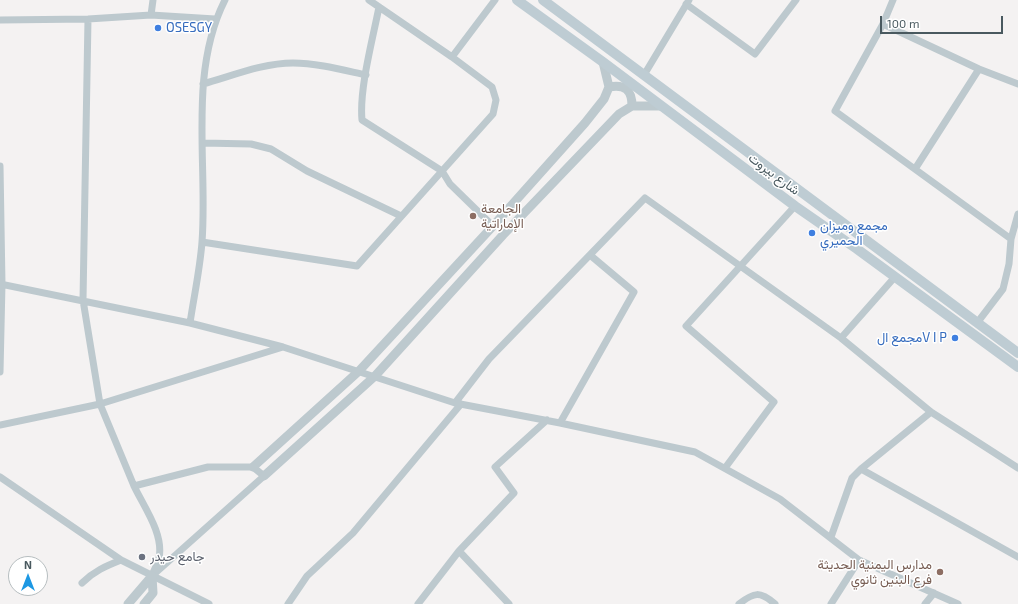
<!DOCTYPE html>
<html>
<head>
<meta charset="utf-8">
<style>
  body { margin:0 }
  #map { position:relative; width:1018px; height:604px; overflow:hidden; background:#f4f2f2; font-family:"Exo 2",sans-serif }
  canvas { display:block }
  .north { position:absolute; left:8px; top:556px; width:40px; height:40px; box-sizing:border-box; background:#fff; border:1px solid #b6bdbf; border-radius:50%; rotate:0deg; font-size:11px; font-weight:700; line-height:16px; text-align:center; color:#49595f }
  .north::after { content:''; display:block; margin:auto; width:14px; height:18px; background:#1d98e3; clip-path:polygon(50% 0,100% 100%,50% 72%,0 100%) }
  .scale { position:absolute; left:880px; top:16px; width:123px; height:18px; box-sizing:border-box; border:2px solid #49595f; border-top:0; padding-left:5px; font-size:12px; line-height:14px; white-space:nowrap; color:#49595f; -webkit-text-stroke:3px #fff; paint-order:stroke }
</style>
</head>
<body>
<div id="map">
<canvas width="1018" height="604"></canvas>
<div class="north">N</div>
<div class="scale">100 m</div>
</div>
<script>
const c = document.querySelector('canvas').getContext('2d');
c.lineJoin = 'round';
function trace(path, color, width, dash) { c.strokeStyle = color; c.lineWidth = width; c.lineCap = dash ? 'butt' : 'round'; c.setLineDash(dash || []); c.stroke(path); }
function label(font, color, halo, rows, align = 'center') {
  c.font = font + ' "Exo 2",Vazirmatn,sans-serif'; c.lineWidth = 3; c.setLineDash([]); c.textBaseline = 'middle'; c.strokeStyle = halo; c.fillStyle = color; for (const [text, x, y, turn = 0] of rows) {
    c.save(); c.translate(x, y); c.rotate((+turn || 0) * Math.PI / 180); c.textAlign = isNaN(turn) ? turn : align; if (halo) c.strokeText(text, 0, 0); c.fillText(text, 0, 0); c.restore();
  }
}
const minor = new Path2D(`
  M893,0L883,24L835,111L1011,239
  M686,4L755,54L796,0
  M379,7C373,38 359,89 362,120L442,171L450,184L493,226
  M151,15L153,0
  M0,20L88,19L151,15L215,19
  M883,24L979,69L1018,84
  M452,57L495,0
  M644,75L689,0
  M203,84C232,76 263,63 293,63C317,63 343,70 366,75
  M203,143L251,144L271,149L307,171L401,216
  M915,169L979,69
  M202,242L357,266L493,114L496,100L492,87L452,57L369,0
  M0,284L190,323L283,347L455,403L560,423L695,452L780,499L859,560L958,604
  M190,323C194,296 200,269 202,242C208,164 188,73 225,0
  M977,323L1003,289L1009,264L1011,239L1018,214
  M841,338L894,278
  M0,372L2,284L0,166
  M455,403L489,359L645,198L841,338L931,412L1018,468
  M560,423L634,292L590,255
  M0,425L100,404L83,300L88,19
  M725,468L774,402L686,326L795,206
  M861,469L1018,557
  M0,477L121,560L209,604
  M134,486C144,507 164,534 159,558C158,563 155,568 153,573
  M831,537L852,478L861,469L931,412
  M459,551L509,604
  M152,576L264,476L253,467H208L134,486L100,404L283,347
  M82,583C94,571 106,566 121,560
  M288,604L307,576L353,533L461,404
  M418,604L459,551L514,493L495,467L547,420
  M739,604C754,592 760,591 775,604
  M831,604L859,560
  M925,604L934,593`);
const tertiary = new Path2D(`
  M609,87C625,84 632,90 632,106
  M253,467L359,371L493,226L585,123L604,99L609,87L603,62
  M264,476L375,376L503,235L619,114L632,106H661
  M128,604L152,576
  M144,604L153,593L152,576`);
const secondary = new Path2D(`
  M517,0L603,62L795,206L857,249L1018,367
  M543,0L1018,353`);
const markers = [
  [158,28,4,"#3f7fe0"],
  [473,216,4,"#8d6e63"],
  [812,233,4,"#3f7fe0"],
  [955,338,4,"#3f7fe0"],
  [142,557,4,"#6b7280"],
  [940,572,4,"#8d6e63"]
];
const shopNames = [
  ["OSESGY",166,28],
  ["مجمع وميزان",820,226],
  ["الحميري",820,241],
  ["مجمع الV I P",947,338,"right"]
];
const streetNames = [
  ["شارع بيروت",774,174,37]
];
const educationNames = [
  ["الجامعة",481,209],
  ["الإماراتية",481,224],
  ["مدارس اليمنية الحديثة",932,565,"right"],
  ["فرع البنين ثانوي",932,580,"right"]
];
const worshipNames = [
  ["جامع حيدر",150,557]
];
trace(minor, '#bdc9ce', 7);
trace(tertiary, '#bdc9ce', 9);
trace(secondary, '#beccd3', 10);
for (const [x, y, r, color] of markers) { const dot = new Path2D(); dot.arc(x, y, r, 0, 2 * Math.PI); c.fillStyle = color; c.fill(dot); trace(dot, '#fff', 1.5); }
label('13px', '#366cbe', '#fff', shopNames, 'left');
label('13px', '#49595f', '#fff', streetNames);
label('13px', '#785e54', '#fff', educationNames, 'left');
label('13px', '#5b616d', '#fff', worshipNames, 'left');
</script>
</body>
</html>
